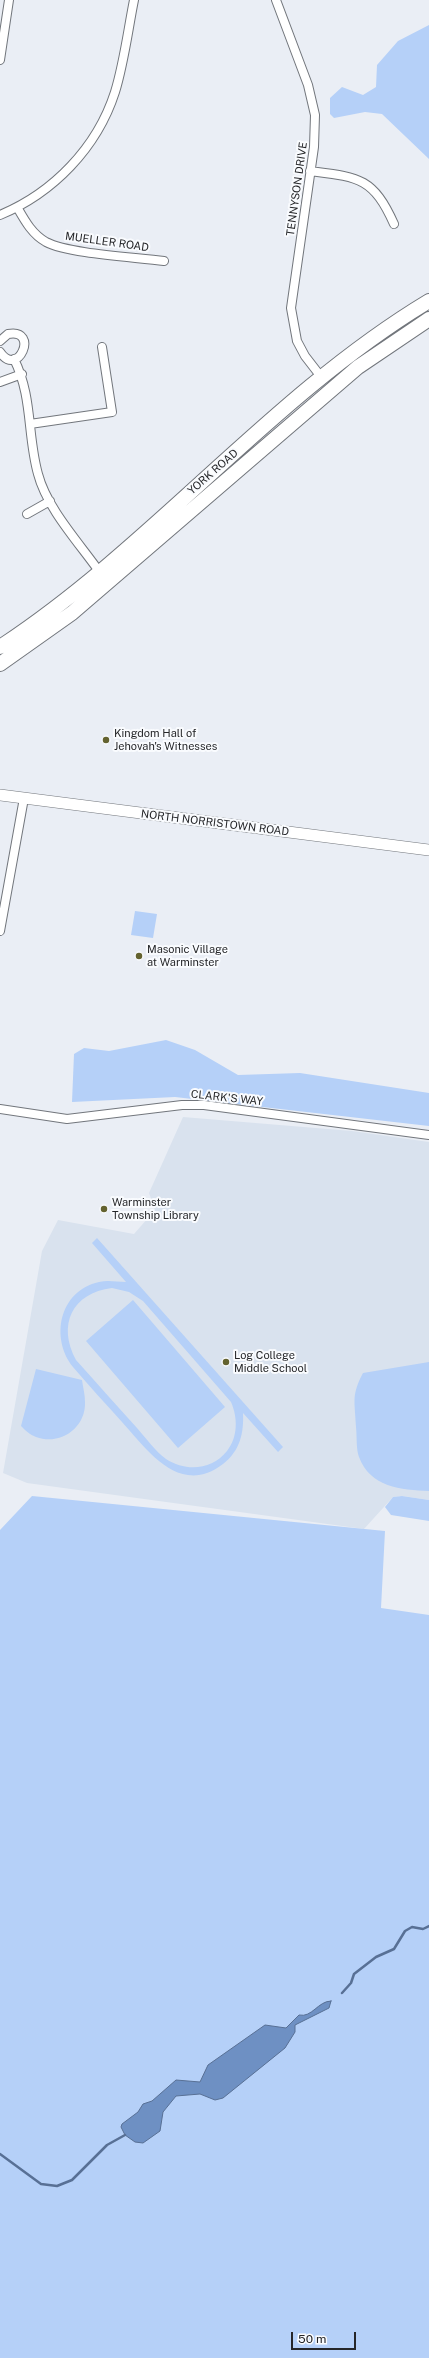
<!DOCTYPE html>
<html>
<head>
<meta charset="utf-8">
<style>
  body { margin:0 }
  #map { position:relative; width:429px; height:2358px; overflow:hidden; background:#eaeef5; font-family:"Public Sans",sans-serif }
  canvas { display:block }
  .scale { position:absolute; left:291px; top:2332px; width:65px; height:18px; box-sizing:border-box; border:2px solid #252629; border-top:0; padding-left:5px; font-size:12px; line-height:14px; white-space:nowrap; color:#252629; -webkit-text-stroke:3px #f9fbfe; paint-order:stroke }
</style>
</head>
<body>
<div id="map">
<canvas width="429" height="2358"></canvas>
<div class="scale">50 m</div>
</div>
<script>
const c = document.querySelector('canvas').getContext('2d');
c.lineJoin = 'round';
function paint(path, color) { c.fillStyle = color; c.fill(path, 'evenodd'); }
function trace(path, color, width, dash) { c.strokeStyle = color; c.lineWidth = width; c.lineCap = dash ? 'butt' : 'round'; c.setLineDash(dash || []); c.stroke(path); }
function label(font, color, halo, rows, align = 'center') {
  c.font = font + ' "Public Sans",sans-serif'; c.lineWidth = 4; c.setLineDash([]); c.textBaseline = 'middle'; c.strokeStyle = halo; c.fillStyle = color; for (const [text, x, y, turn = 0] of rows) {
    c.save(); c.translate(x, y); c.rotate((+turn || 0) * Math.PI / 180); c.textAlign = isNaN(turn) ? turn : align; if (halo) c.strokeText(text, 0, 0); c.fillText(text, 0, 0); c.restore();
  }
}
const built = new Path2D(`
  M183,1117L352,1131L429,1142V1500L402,1496L393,1497L364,1529L27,1483L3,1473L42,1251L58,1220L134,1234L155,1210L149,1193Z`);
const green = new Path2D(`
  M429,25V159L382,114L365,112L334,118L330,114V98L342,87L363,95L376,87L377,65L398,41Z
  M135,911L157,914L153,938L131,935Z
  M166,1040L195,1050L238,1075L300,1073L429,1093V1126L175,1097L72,1102L74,1054L84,1048L109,1051Z
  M97,1238L283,1447L278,1452L243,1413C244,1433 240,1451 223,1464C180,1497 148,1451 122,1422C106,1404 89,1386 73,1367C50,1338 59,1291 99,1282C108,1280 117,1282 126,1282L92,1243ZM112,1288L129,1292L143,1301L231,1402C238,1418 238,1437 227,1451C212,1470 186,1472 166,1459C155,1451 146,1438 137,1428C116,1405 96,1382 76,1360C57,1325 72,1293 112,1288Z
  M133,1300L225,1407L178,1448L86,1341Z
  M429,1362V1491C401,1490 370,1487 359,1457C356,1449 357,1436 356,1427C355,1401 351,1396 363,1373Z
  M36,1369L82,1380C83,1387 85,1395 85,1402C86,1428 60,1446 36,1437C30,1435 25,1430 21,1426Z
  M32,1496L385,1531L381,1608L429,1615V2358H0V1530Z
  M402,1496L429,1500V1521L391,1515L385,1507L393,1497Z`);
const water = new Path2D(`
  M331,2001L329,2008L295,2025V2032L285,2048L223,2098L215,2100L200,2094L176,2096L163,2112L160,2131L143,2143L135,2142L125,2135L121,2127L122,2124L138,2112L143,2104L152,2101L176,2080L200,2082L208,2065L265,2025L286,2028L299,2015C312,2018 318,2001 331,2001Z`);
const stream = new Path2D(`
  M342,1993L351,1983L354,1974L376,1957L394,1949L405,1931L412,1927L423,1929L429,1926
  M0,2154L41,2184L57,2186L72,2180L107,2145L125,2135`);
const street = new Path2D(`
  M276,0L308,85L315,115L314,147L291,308L297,341L305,356L322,378
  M0,60L9,0
  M310,171C358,177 373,177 394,224
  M17,207C25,221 32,234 46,242C69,254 135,257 164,261
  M0,215C53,193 97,148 115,92C124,63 128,30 134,0
  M0,341L8,334C40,328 18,379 0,352
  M14,359C33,397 27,435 38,474C47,509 81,545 101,574
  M0,382L22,374
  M30,424L112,412L102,347
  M27,514L50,501
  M0,931L24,798
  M0,1109L67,1119L182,1105H204L429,1135`);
const secondary = new Path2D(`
  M0,795L429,850`);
const highway = new Path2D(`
  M0,647C154,546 271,396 429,301
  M0,664L72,613L358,367L429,319`);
const markers = [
  [106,740,4,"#63622f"],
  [139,956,4,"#63622f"],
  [104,1209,4,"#63622f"],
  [226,1362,4,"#63622f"]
];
const streetNames = [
  ["TENNYSON DRIVE",297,189,-82],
  ["MUELLER ROAD",107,242,8],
  ["YORK ROAD",213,472,-41],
  ["NORTH NORRISTOWN ROAD",215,823,7],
  ["CLARK'S WAY",227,1098,6]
];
const poiNames = [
  ["Kingdom Hall of",114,734],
  ["Jehovah's Witnesses",114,747],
  ["Masonic Village",147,950],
  ["at Warminster",147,963],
  ["Warminster",112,1203],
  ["Township Library",112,1216],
  ["Log College",234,1356],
  ["Middle School",234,1369]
];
paint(built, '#d9e2ee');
paint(green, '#b5d0f8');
paint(water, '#6e90c3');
trace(water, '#587095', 1);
trace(stream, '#587095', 2.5);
trace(street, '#72767c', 10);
trace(secondary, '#72767c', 12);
trace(highway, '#72767c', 16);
trace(street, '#fff', 8);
trace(secondary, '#fff', 11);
trace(highway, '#fff', 14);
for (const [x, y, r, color] of markers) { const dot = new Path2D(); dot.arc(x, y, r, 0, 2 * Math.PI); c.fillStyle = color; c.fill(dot); trace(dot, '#f9fbfe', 1.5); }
label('11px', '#252629', '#f9fbfe', streetNames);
label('11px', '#252629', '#f9fbfe', poiNames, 'left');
</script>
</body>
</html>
